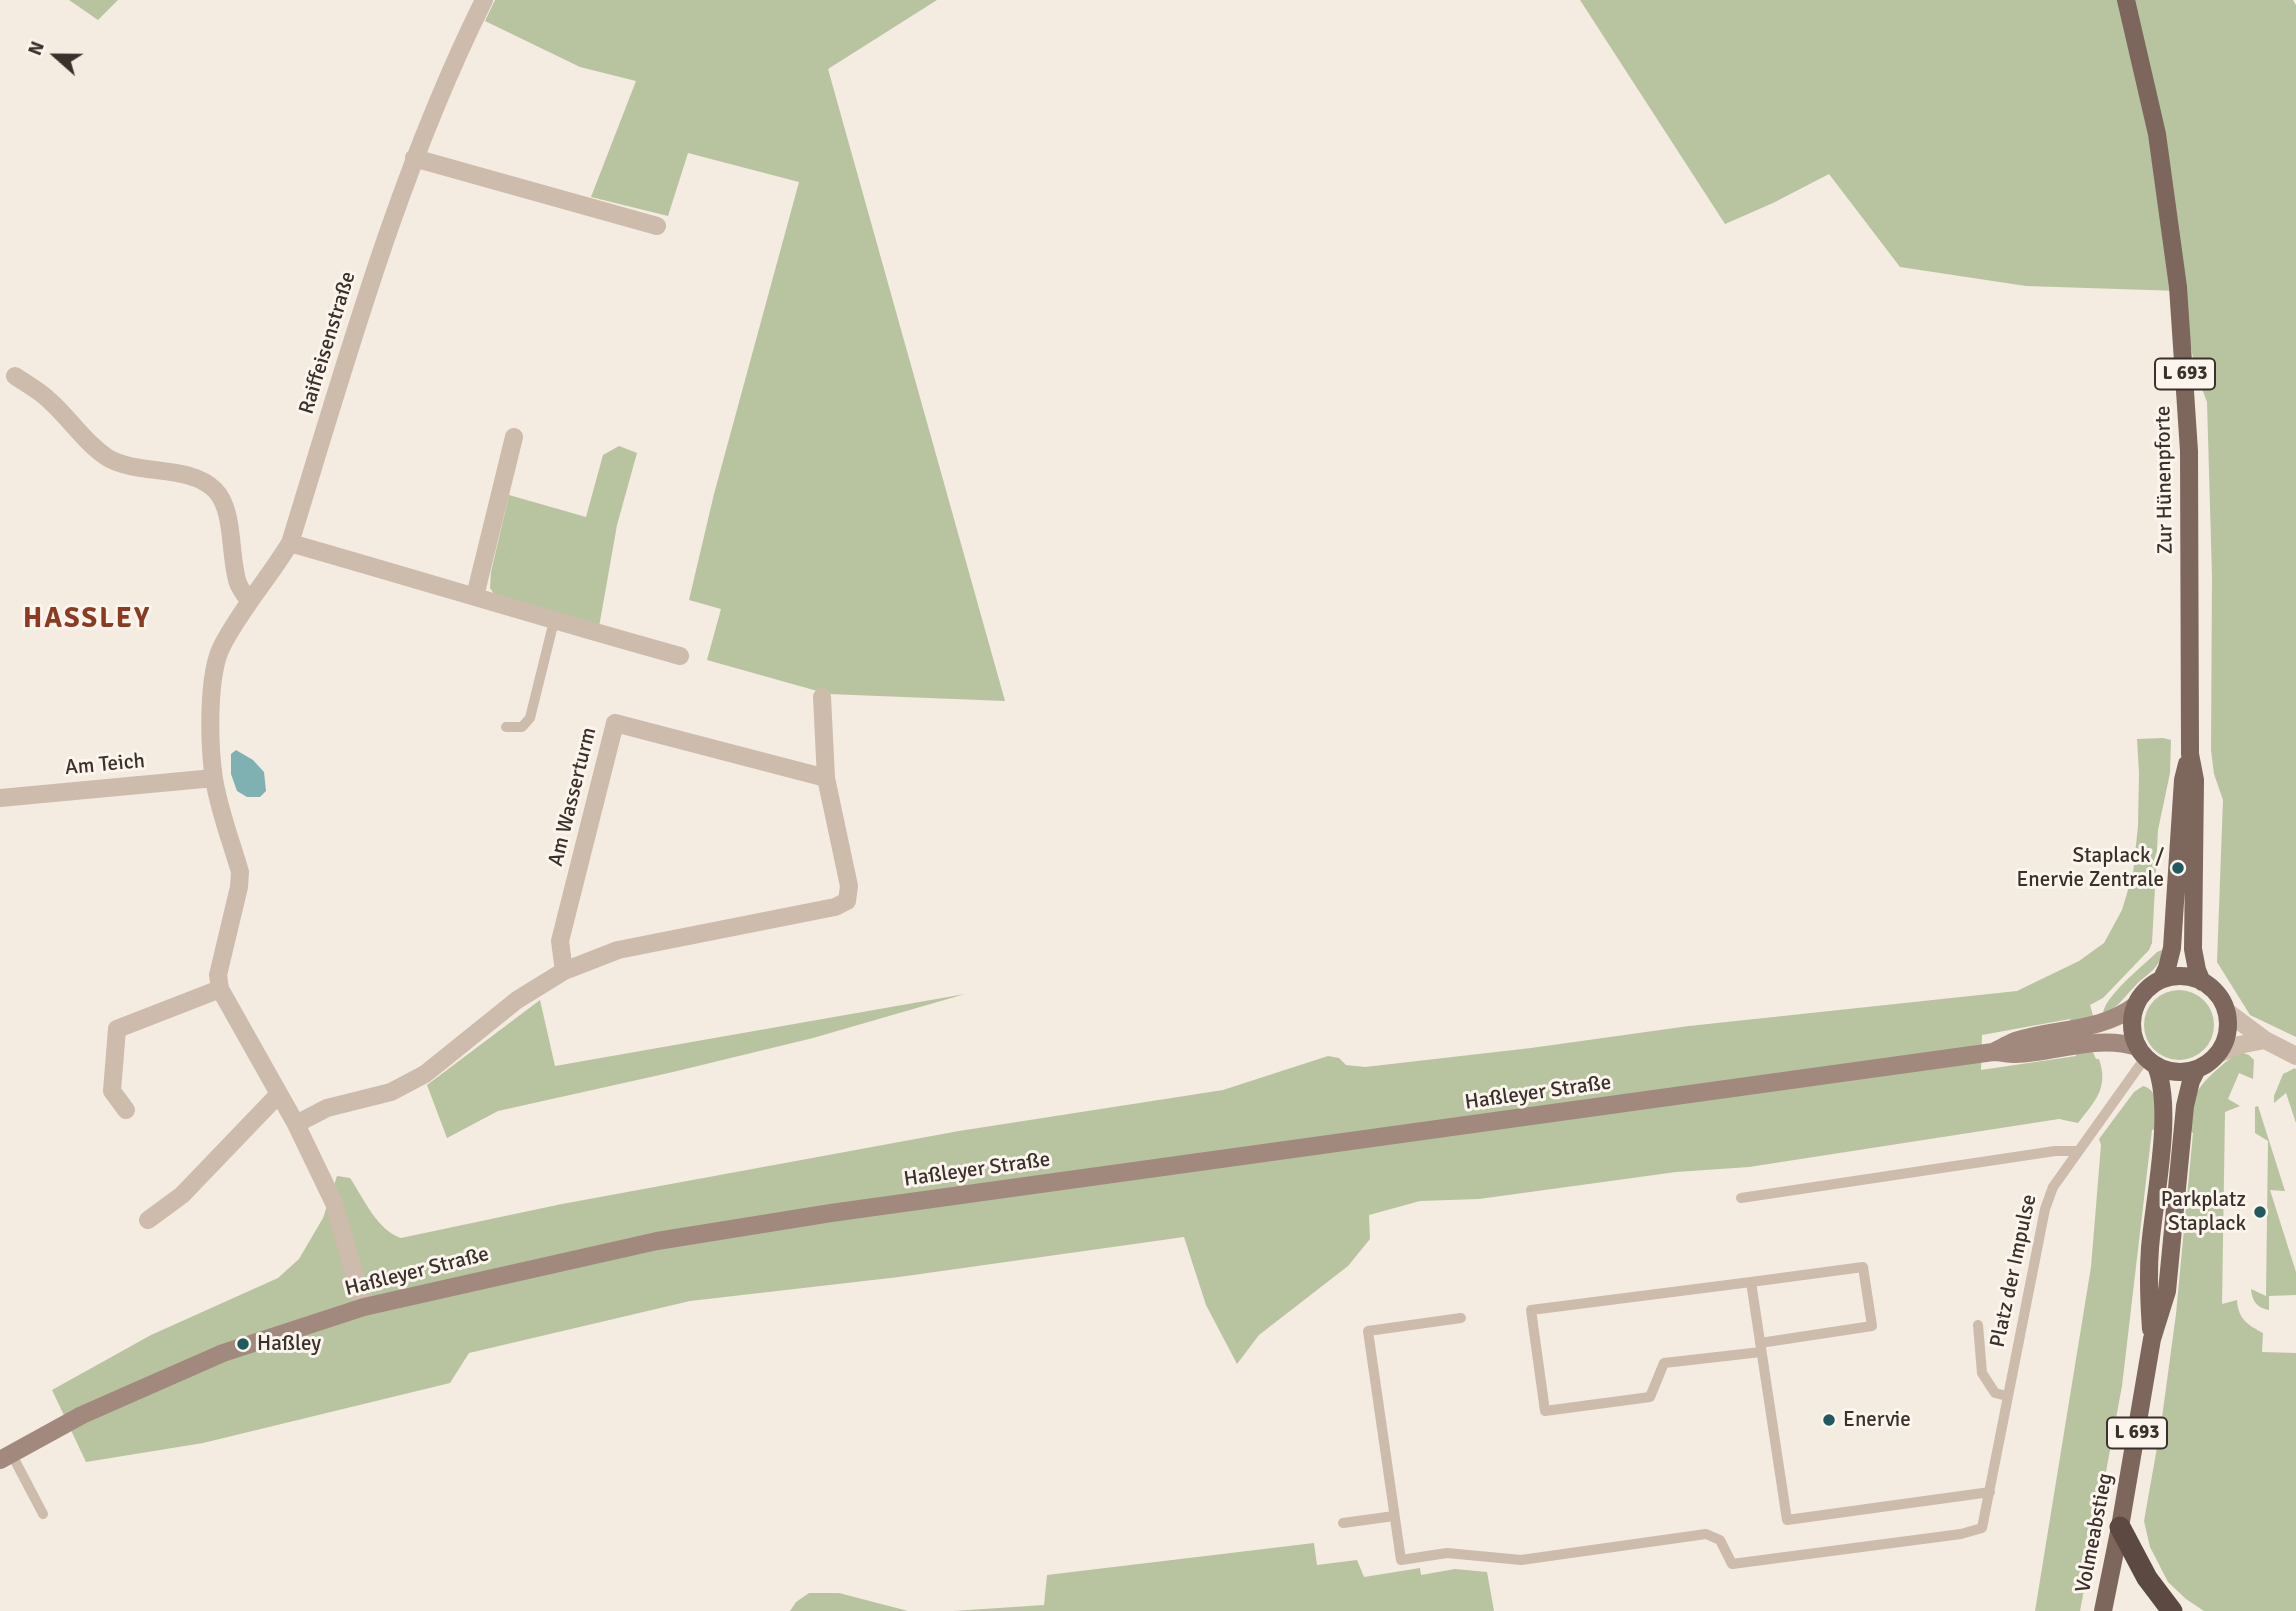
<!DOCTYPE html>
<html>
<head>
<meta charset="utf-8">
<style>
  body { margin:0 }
  #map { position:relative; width:2296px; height:1611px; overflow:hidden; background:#f4ebe1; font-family:Signika,sans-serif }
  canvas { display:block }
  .north { position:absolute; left:21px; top:21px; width:70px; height:70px; -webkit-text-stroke:5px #fbf5ee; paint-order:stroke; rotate:291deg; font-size:19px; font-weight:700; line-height:28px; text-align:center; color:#3b302b }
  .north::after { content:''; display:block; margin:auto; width:24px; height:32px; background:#3b302b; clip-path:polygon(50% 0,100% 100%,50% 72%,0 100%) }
</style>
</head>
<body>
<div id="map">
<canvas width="2296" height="1611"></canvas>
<div class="north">N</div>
</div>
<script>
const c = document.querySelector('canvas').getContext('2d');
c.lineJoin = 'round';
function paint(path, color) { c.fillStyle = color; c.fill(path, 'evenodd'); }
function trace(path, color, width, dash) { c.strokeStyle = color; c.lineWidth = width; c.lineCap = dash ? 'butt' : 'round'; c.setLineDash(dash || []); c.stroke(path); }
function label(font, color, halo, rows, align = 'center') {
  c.font = font + ' Signika,sans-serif'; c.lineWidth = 6; c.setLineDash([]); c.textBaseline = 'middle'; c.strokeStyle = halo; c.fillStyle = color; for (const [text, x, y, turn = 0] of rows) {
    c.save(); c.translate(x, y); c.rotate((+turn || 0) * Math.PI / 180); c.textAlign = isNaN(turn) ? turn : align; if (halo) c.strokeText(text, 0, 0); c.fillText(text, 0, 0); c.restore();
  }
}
const green = new Path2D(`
  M69,0H118L98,20Z
  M495,0H937L828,69L1005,701L828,694L707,660L721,609L689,600L714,494L799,182L688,153L668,216L591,197L636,81L580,67L485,21Z
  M1580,0H2293L2296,5V1037L2250,1015L2217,962L2223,800L2214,774L2211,750L2212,576L2207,402L2196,373L2180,291L2026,286L1900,267L1829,174L1773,203L1725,224Z
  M619,446L637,453L617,525L599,627L496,597L490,588L491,572L509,495L586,517L603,455Z
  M2163,738L2171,740L2170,773L2158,830L2152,943L2149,950L2103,998L2090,1005L2094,1019L2071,1023L2070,1019L1982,1035L1981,1070L2076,1056V1053L2092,1050L2096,1059H2099C2109,1088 2095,1101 2078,1123L2059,1119L1749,1167L1676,1172L1479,1199L1420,1201L1369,1215L1370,1239L1348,1266L1259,1335L1237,1364L1206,1305L1184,1237L899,1277L690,1301L469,1353L450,1383L203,1443L86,1462L52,1390L151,1335L278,1278L299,1259L323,1218L337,1176L350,1178C364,1199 377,1230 401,1238L562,1204L959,1131L1223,1090L1328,1056L1339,1058L1346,1065L1365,1067L1531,1048L1689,1026L2017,991L2079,961L2104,943L2122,910L2133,873L2138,826L2139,773L2137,739Z
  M2162,950C2161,969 2147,973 2136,985C2122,999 2121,1005 2103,1015C2102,998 2144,965 2157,952Z
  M2144 1025a35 35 0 1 1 70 0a35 35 0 1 1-70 0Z
  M965,994L813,1038L673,1072L498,1111L447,1138L427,1085L540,1000L555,1066Z
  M2243,1053L2249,1055L2254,1060L2253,1079L2239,1073L2228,1099L2240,1106L2225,1112L2222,1304L2237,1300C2238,1319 2248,1325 2263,1333L2262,1352L2296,1353V1611H2204L2186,1599L2168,1582L2150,1547L2144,1521L2161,1425L2176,1314L2193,1133L2189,1130C2194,1096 2193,1090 2220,1067C2227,1061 2233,1055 2243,1053Z
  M2295,1068L2296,1070V1123L2286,1093L2274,1103V1096L2283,1074Z
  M2143,1086C2161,1090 2155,1114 2156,1129L2152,1130L2122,1386L2080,1611H2035L2091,1267L2101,1145L2099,1139L2134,1092Z
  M2258,1106L2285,1191L2270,1190L2296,1272V1295L2269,1296V1310C2257,1308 2252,1301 2251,1289L2266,1296L2268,1141L2255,1133V1107Z
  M1314,1543L1317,1565L1357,1560L1364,1577L1420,1568L1421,1575L1455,1569L1487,1572L1494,1611H953L1044,1605L1047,1575Z
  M809,1593H839L908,1611H790L796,1602Z`);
const water = new Path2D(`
  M236,750L253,760L264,772L266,791L260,797H247L237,791L231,774V754Z`);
const service = new Path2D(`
  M506,727H522L530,718L554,621
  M1741,1198L2055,1151H2076
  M1751,1282L1863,1267L1872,1326L1760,1343
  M1461,1318L1368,1331L1401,1560L1447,1553L1521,1560L1706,1534L1720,1540L1732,1564L1961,1534L1982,1528L2045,1209L2053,1187L2145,1058
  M1978,1325L1982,1373L1995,1393L2007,1396
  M1761,1352L1664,1363L1650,1397L1545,1411L1531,1310L1751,1282L1787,1520L1990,1492
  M11,1453L43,1514
  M1343,1523L1394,1516`);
const minor = new Path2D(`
  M414,158L657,226
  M15,376C27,384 40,391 50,401C70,419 85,443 108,458C139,476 189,464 215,490C235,510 229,557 238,583C240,589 246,596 249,601
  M290,543C420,580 550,620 680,656
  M475,596L514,437
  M822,697L826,778
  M0,798L214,778
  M2226,1011L2265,1040L2296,1056
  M2218,1054L2239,1045L2265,1040
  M126,1110L112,1091L117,1029L220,989
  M296,1124L327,1108L391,1092L425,1074L517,1000L564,971L618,950L835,907L847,901L849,886L826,778L615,723L560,941L564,971
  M148,1220L182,1195L278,1095
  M364,1307L334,1203L296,1124L220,989L218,975L239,887L240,872C231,841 219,810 214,779C209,746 207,675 222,646C241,609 269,578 290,543C347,359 398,173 484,0`);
const secondary = new Path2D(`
  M1995,1051C2001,1048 2008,1044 2015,1041C2057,1027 2099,1033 2136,1005
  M0,1460L82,1415L223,1353L364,1307L657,1241L831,1213L1993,1052C2000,1052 2008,1054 2015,1054C2056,1053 2097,1034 2137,1047`);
const primary = new Path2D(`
  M2126,0L2157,134L2178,287L2189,451L2190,754L2195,780L2193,949L2197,970L2202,982
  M2132 1024a48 48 0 1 1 96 0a48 48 0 1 1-96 0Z
  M2161,980L2167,968L2172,948L2183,780L2187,764
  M2151,1329C2149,1301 2148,1275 2150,1248C2154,1198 2174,1111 2156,1066
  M2103,1611L2120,1527L2152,1339L2167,1291L2185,1106L2191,1081L2197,1069`);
const motorway = new Path2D(`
  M2120,1527L2147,1578L2172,1611`);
const markers = [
  [2178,868,7,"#1f5a5e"],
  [2260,1212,7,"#1f5a5e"],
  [243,1344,7,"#1f5a5e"],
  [1829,1420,7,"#1f5a5e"]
];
const shields = [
  [2185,374,60],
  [2137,1433,60]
];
const shieldNames = [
  ["L 693",2185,374],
  ["L 693",2137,1433]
];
const streetNames = [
  ["Raiffeisenstraße",328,343,-73],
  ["Zur Hünenpforte",2165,480,-91],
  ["Am Teich",105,765,-5],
  ["Am Wasserturm",573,797,-76],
  ["Haßleyer Straße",1538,1093,-8],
  ["Haßleyer Straße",977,1170,-8],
  ["Platz der Impulse",2014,1271,-78],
  ["Haßleyer Straße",417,1272,-14],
  ["Volmeabstieg",2095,1533,-79]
];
const poiNames = [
  ["Staplack /",2164,856],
  ["Enervie Zentrale",2164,880],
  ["Parkplatz",2246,1200],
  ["Staplack",2246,1224],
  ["Haßley",257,1344,"left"],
  ["Enervie",1843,1420,"left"]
];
const districtNames = [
  ["HASSLEY",87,620]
];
paint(green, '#b8c4a0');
paint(water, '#7fb0b2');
trace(service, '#cdbbac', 10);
trace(minor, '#cdbbac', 18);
trace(secondary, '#a18a7d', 18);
trace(primary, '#7d675c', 18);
trace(motorway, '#5c4a42', 21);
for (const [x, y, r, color] of markers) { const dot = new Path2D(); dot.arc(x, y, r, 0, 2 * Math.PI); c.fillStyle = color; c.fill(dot); trace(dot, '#fbf5ee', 2.5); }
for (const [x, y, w] of shields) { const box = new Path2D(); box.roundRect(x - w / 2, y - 15.5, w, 31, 5); c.fillStyle = '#fbf5ee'; c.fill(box); trace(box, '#3b302b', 2); }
label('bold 19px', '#3b302b', null, shieldNames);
label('21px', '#3b302b', '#fbf5ee', streetNames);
label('21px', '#3b302b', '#fbf5ee', poiNames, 'right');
c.letterSpacing = '2px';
label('bold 28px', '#8c3b22', '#fbf5ee', districtNames);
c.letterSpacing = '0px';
</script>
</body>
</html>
